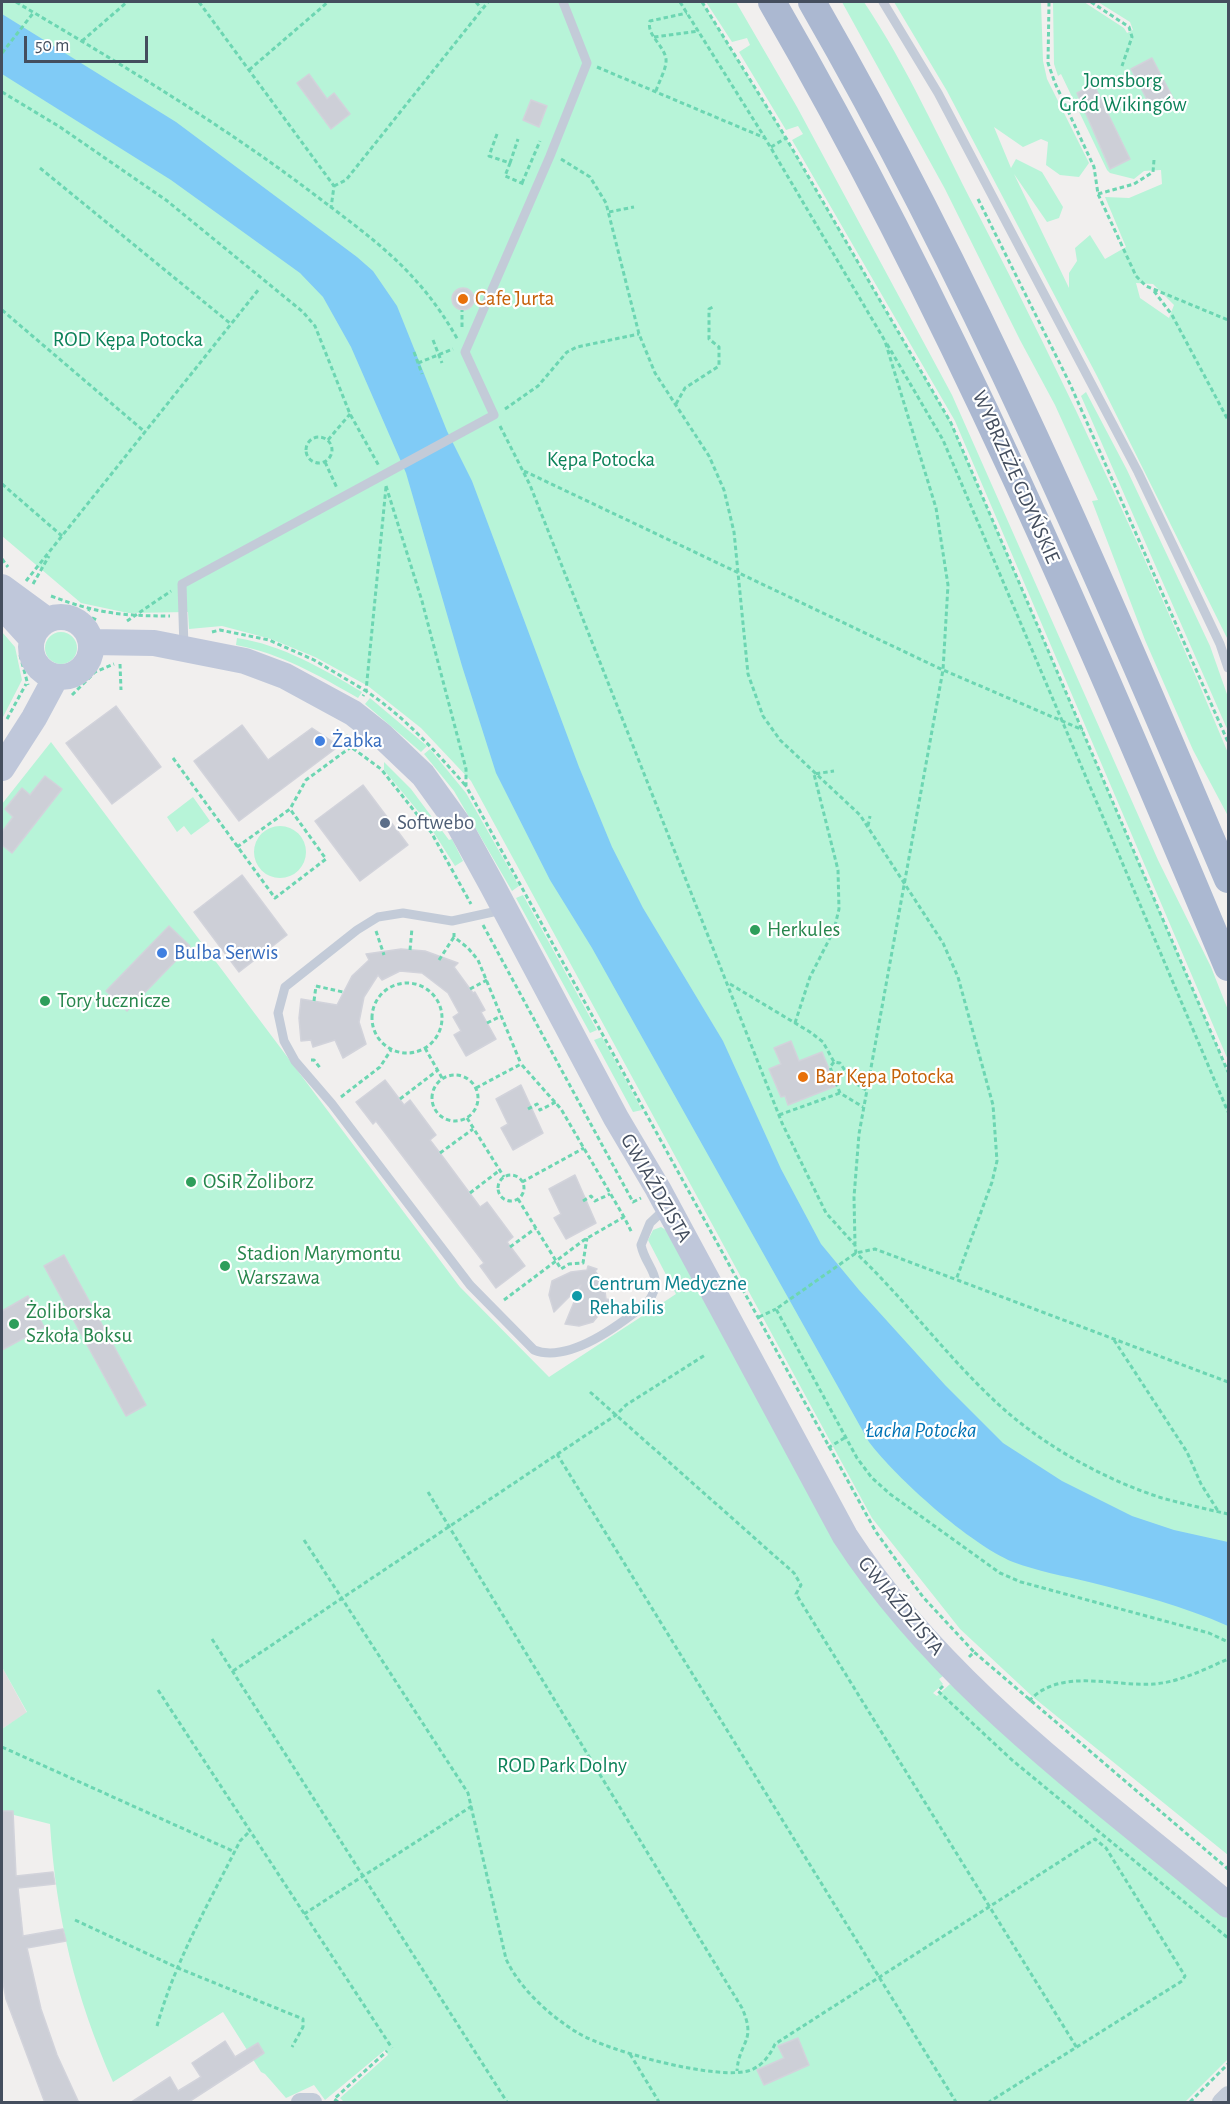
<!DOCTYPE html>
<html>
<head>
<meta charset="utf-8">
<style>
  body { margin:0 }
  #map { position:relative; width:1230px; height:2104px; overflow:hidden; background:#f1efee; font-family:"Alegreya Sans",sans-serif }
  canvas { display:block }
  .frame { position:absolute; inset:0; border:3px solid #444e5e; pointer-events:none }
  .scale { position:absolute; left:24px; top:36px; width:124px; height:27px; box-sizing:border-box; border:3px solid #444e5e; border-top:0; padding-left:8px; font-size:18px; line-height:21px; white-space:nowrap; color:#444e5e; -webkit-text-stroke:4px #fff; paint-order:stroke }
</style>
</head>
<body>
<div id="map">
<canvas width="1230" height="2104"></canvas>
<div class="frame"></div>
<div class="scale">50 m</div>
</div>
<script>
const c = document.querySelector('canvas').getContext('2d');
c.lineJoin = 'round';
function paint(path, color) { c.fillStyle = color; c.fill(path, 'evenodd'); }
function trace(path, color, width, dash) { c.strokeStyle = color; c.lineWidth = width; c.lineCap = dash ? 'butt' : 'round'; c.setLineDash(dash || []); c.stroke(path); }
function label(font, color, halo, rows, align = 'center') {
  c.font = font + ' "Alegreya Sans",sans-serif'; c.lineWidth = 4.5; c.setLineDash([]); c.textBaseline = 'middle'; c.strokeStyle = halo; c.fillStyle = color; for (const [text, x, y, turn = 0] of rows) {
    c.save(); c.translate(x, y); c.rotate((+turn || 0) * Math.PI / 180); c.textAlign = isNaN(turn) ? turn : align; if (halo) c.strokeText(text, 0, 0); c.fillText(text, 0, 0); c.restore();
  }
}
const education = new Path2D(`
  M2,1667L27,1713L2,1729Z`);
const green = new Path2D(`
  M2,2H702L786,138L951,423L1228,1072V1855L1033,1697L960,1629L872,1518L471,781L421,728L368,686L315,657L271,639L222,626L189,629L188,612L128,613L81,603L2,536Z
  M706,2H736L797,107L952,395L1158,860L1211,967L1228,1010V1060L955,421L792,140L803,134L798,126L786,130L739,52L750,45L747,38L732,42Z
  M842,2H864C908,68 939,139 976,210C1068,387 1152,569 1228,753V816L1193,750L1145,640L1092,501L1098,500L1055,405L1020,340L945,189Z
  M894,2H1041L1043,61L1047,79L1089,163L1079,177L1060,175L1046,165L1048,142L1041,139L1023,147L994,127L1011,168L1016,159L1042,172L1063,207L1059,218L1047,222L1014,174L1069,288V273L1077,261L1075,248L1090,235L1105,259L1126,247L1105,197L1129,198L1162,184L1161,170L1144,171L1134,179L1110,173L1107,170L1061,74L1058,76L1054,64L1053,2H1084L1124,28L1127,33L1133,30L1130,22L1098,2H1228V640L1097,376L947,91ZM1136,283L1153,284L1174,305L1169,318L1140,298Z
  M1086,392L1127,470L1210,646L1228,697V731L1081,396Z
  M45 648a16 16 0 1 1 32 0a16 16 0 1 1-32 0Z
  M2,632L15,647L22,680L2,719Z
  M237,638C283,645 323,669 362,692L358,698C320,676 280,653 236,645Z
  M370,698L427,746L421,752L365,704Z
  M51,742L460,1287L549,1377L676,1294L648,1240L653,1230L661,1227L666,1230L829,1530C862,1583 898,1631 943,1676L939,1679L943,1684L933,1693L937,1696L950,1684L1228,1919V2059L1185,2102H344L340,2098L388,2055L385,2050L325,2100L314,2085L286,2098L265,2074L261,2072L223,2012L113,2082C75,1996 56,1917 50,1824L2,1812V1729L27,1712L2,1667V804Z
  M430,749L466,793L519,886L512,891L454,791L424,754Z
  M384,762L411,789L449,840L452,839L463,861L455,866L427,822L384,770Z
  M193,797L210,821L191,835L184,826L177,832L167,817Z
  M254 852a26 26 0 1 1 52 0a26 26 0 1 1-52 0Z
  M523,895L597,1030L590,1033L516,898Z
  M602,1037L642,1110L633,1112L594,1040Z`);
const water = new Path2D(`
  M2,14L176,122L357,257L373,271L397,306L447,431L472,481L579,767L612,847L643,908L723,1041L781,1169L821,1244L859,1290L945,1385L1003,1443L1062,1481L1132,1516L1174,1530L1228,1542V1626C1183,1606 1137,1594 1089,1582C1064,1576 1037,1571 1013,1562C970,1544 897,1479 869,1442L592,948L550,880L496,773L462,666L406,473L351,347L323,297L300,273L171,180L2,74Z`);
const building = new Path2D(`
  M1152,58L1174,100L1153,111L1131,69Z
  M309,74L327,99L334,93L350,114L331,129L297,83Z
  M1094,85L1130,159L1110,169L1077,93Z
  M531,100L547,106L539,127L523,120Z
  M452 299a11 11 0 1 1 22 0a11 11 0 1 1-22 0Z
  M116,706L161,767L112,804L66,743Z
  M242,725L268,760L312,728L339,746L239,821L194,761Z
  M45,776L62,789L12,853L2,845V832L13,817L5,809L22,788L30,795Z
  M363,785L408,845L360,881L315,821Z
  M242,875L287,935L239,972L194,912Z
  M169,926L190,946L127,1011L106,991Z
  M401,949L425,951L458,963L454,967L473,993L475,992L485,1010L481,1012L496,1039L466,1056L454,1035L461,1031L453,1017L459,1013L448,993L422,973L400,971L382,980L378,975L364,997L359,1022L366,1044L343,1058L335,1040L313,1047L311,1040L301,1041L299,1018L301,999L337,1005L352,976L369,960L366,954Z
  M791,1041L799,1061L822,1052L836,1086L788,1105L785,1096L781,1097L769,1069L781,1064L774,1048Z
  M385,1080L404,1105L410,1100L436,1135L430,1140L440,1153L480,1207L487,1202L513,1237L507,1242L525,1266L496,1288L480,1266L484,1263L376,1121L373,1124L356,1102Z
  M521,1085L543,1133L513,1150L501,1128L508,1124L496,1099Z
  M575,1175L596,1223L566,1239L554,1218L561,1214L549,1189Z
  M64,1255L146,1405L126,1416L44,1266Z
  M588,1266L597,1269L595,1271L604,1283L606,1299L611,1300L593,1322L579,1326L565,1324L581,1285L554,1312L549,1295L552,1281L571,1272L587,1270Z
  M28,1296L44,1327L2,1350V1311Z
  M2,1811H13L16,1876L53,1872L55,1884L18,1888L23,1936L63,1929L66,1941L27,1948L41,2009L57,2055L79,2103H45L6,1999L2,1977Z
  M798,2038L809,2065L764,2085L757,2070L784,2058L778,2046Z
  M225,2041L235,2057L258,2043L264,2053L187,2103H130L170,2077L178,2091L201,2077L192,2063Z`);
const path = new Path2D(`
  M16,2C117,62 217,121 311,192C374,240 418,269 458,340
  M199,2L334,186L331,208
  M476,2L481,8
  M680,2L765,138
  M702,2L786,138L951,423L1228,1072
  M1049,2L1048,63L1055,83L1094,167L1098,194L1136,276L1146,286L1228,320
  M1091,2L1129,27L1132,37L1122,66
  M654,37L699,31
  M82,41L127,2
  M2,53L34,12
  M597,67L765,138L885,341L936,508L948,585L943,670L859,1134L854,1197L855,1244
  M249,70L328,2
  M656,91C659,81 667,68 666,59C664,45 646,35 650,21L687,13
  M2,92L60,127L166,200L303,312L315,326L350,414L379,466
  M497,134L489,156L510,163L505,176L524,184
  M771,147L786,138
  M561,159L590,177L606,203L639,334L655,373L709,456L724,490L734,532L748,674L763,716L780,740L860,815L943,943L958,977L993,1105L997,1161L992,1182L956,1280
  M510,163L518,139
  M40,168L231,324
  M522,183L540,141
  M334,186L346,180L488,2
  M1098,194L1134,184L1153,172L1154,160
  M978,199L1070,384L1228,742
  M609,212L634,207
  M1154,291L1172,315L1228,420
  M2,310L145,432
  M462,327V310
  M433,340L442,363
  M887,344L943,440L1228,1112
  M414,352L422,374
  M418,363L453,349
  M676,404L685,388L719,366V347L709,339V309L715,306
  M505,409L538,386L567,352L577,347L639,334
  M500,426L530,485L782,1123L826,1213L855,1245L856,1253C909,1303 952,1364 1007,1412C1050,1449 1108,1481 1162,1498C1184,1504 1206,1509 1228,1514
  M306 450a13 13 0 1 1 26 0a13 13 0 1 1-26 0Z
  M328,440L350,414
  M325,462L337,488
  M524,471L943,670L1083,730
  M2,484L62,536
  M386,486L422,601L466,769V786L876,1532L923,1597L974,1652
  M386,487L366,691C405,717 435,751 466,786
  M2,559L8,567
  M26,581L259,289
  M33,584L49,556
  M51,596C96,613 121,616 170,616
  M64,607L97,620
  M127,621L171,591
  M81,624L89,610
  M212,632L220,630L269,640L314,660L366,691L363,696
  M20,655L28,685
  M120,664L121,690
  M72,695L95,672L114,664
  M7,719L26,684
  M346,735L351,747L381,769L431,832L471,904
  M173,758L275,898L326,859L290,809
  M868,826L870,816
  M237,847L290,809L306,780L351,747
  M483,925L633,1202L641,1198
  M376,931L384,955
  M454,933V937L468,948L478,960L521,1064
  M410,950L412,928
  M439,960L454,937
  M372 1018a35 35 0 1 1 70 0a35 35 0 1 1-70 0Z
  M730,984L810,1032L823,1042L834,1062L840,1063L852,1081L866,1090
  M316,986L343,992
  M470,989L487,980
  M314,1001L316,986
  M487,1023L501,1016
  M795,1023L810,977L834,930L839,909L838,870L814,774L834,771
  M425,1048L442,1078
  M311,1060H314L321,1069
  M834,1062L830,1067L840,1093L863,1107
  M432 1098a23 23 0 1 1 46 0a23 23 0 1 1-46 0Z
  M476,1088L521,1064L561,1109L624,1217
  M341,1097L380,1067L391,1050
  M400,1099L438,1070
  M528,1109L537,1104L540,1110L556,1102
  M779,1115L840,1093
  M467,1118L504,1177
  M440,1153L473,1129
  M498 1188a13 13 0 1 1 26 0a13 13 0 1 1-26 0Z
  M522,1182L584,1148
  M470,1193L500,1170
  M518,1199L561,1269L569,1264L583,1263L587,1238
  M583,1201L591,1196L595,1201L610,1194
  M510,1247L536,1228
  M504,1300L584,1240L624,1217L632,1233
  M759,1317L776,1309
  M1114,1340L1187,1452L1201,1484L1218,1511
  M1228,1382L875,1249L856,1253L776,1309L857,1458L872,1478L890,1494L1000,1573L1021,1582L1209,1633L1228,1642
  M590,1392L794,1573L801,1585L796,1594L1077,2048
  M828,1448L846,1437
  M557,1454L956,2102
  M428,1492L742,2008C757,2042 739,2041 737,2071
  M304,1540L468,1793L506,1959C520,1989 550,2016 578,2033C607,2051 720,2082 751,2070C763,2065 770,2055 775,2044L1095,1839L1106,1848L1185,1976L1182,1981L989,2102
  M212,1639L507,2102
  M969,1657L974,1652L1228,1869
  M233,1671L616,1415L626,1405L705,1355
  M943,1686L938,1691L1012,1760L1228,1938
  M158,1690L392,2048
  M1029,1701C1060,1667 1114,1687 1154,1684C1180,1682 1205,1669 1228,1659
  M2,1747L235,1852
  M304,1914L472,1806
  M75,1920L178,1968L303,2019V2027L292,2047
  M157,2026C175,1961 210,1901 240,1841L249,1832
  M630,2054L659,2102
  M338,2102L334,2099L387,2051
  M1190,2102L1228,2064`);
const lane = new Path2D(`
  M883,2L938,93L1138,472L1220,644L1228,668
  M184,648L182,584L494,415L465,352L550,156L587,63L563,2
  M502,910L452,921L403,913L378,917L357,930L285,987L278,1013L284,1041L295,1061L332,1104L470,1285L534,1350C569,1364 621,1324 648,1302C666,1276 646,1269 641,1245L650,1223L666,1208`);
const street = new Path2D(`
  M300,2102H313
  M1221,2102L1228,2095`);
const secondary = new Path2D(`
  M2,587L47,620
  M2,606L32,639
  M31 647a30 30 0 1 1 60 0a30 30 0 1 1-60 0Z
  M91,642L154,643L245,661L285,676L353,713L381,735L423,775L459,825L492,885L616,1118L658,1189L845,1536C942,1686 1093,1792 1228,1905
  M2,768L34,718L56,677`);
const primary = new Path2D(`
  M772,2C951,311 1090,638 1228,967
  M812,2C974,283 1101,581 1228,879`);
const markers = [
  [463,299,6,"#e8710a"],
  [320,741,6,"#3f7fe0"],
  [385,823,6,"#5c6f8a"],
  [755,930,6,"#2e9e5b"],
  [162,953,6,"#3f7fe0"],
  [45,1001,6,"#2e9e5b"],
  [803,1077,6,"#e8710a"],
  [191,1182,6,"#2e9e5b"],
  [225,1266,6,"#2e9e5b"],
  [577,1296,6,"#0f9aa8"],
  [14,1324,6,"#2e9e5b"]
];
const parkNames = [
  ["Jomsborg",1123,81],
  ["Gród Wikingów",1123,105],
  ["ROD Kępa Potocka",128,340],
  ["Kępa Potocka",601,460],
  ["ROD Park Dolny",562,1766]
];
const foodNames = [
  ["Cafe Jurta",475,299],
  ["Bar Kępa Potocka",815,1077]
];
const streetNames = [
  ["WYBRZEŻE GDYŃSKIE",1016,477,66],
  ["GWIAŹDZISTA",656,1188,60],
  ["GWIAŹDZISTA",901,1606,50]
];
const shopNames = [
  ["Żabka",332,741],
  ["Bulba Serwis",174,953]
];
const serviceNames = [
  ["Softwebo",397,823]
];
const leisureNames = [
  ["Herkules",767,930],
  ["Tory łucznicze",57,1001],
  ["OSiR Żoliborz",203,1182],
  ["Stadion Marymontu",237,1254],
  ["Warszawa",237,1278],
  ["Żoliborska",26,1312],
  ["Szkoła Boksu",26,1336]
];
const cultureNames = [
  ["Centrum Medyczne",589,1284],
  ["Rehabilis",589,1308]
];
const waterNames = [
  ["Łacha Potocka",921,1430]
];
paint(education, '#e2e0e0');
paint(green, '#b7f4d8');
paint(water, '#80cbf6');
paint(building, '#cdcfd7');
trace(building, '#d2d3db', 1.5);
trace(path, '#6cd6b2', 3, [4.5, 3]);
trace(lane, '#c3cbd8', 9);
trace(street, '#c3cbd8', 18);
trace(secondary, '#bfc7da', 26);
trace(primary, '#abb8d1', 28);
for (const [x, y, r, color] of markers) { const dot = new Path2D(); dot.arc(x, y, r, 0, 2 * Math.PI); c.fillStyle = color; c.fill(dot); trace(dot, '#fff', 2); }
label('21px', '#0c8259', '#fff', parkNames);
label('21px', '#c56008', '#fff', foodNames, 'left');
label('21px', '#444e5e', '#fff', streetNames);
label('21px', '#366cbe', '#fff', shopNames, 'left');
label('21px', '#4e5e75', '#fff', serviceNames, 'left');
label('21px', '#27864d', '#fff', leisureNames, 'left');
label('21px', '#0d838f', '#fff', cultureNames, 'left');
label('italic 22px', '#0073b5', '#fff', waterNames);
</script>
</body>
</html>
